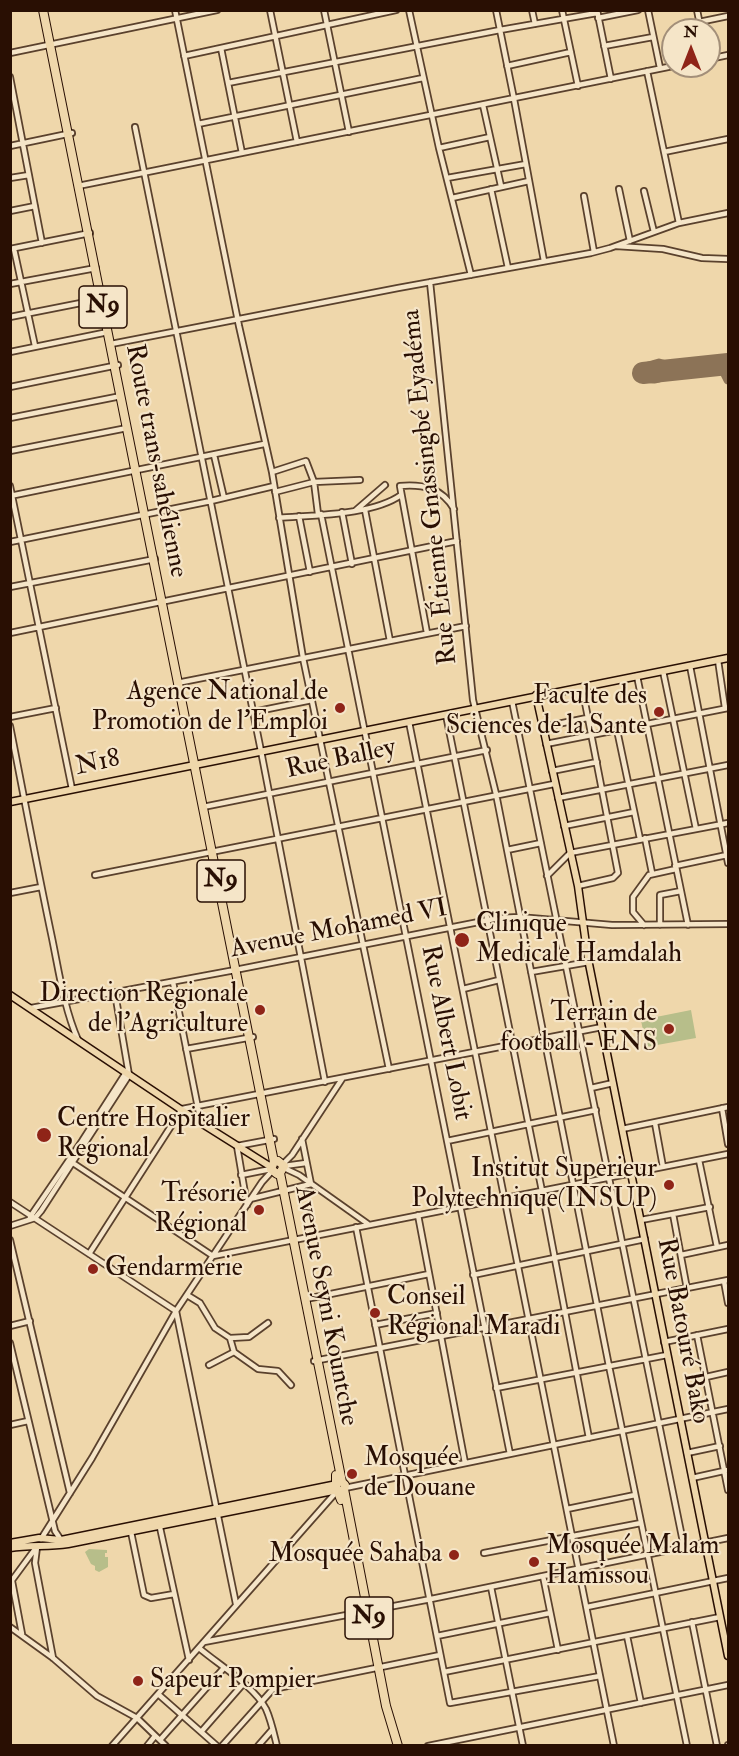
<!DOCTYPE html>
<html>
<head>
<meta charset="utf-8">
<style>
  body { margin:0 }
  #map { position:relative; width:739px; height:1756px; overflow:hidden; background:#efd7ab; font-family:"IM FELL Double Pica",serif }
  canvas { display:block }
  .frame { position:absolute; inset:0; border:12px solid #290f03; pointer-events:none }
  .north { position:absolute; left:661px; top:18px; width:60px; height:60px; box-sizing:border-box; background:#f5e5c8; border:2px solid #a38f79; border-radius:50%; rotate:0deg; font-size:16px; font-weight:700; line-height:24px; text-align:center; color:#290f03 }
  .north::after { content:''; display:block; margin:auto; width:21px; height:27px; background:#8f2418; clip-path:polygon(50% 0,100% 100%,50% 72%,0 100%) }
</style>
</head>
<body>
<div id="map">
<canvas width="739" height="1756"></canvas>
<div class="frame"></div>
<div class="north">N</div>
</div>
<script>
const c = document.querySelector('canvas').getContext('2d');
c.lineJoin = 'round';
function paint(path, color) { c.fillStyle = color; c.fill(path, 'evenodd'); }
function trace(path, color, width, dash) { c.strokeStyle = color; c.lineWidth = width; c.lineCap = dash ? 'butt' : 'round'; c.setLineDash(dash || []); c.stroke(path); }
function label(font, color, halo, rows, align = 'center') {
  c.font = font + ' "IM FELL Double Pica",serif'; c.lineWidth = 4.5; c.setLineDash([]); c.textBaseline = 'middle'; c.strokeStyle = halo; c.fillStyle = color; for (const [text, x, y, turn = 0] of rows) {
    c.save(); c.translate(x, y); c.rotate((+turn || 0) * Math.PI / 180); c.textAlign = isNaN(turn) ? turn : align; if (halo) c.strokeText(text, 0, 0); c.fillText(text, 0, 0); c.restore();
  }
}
const green = new Path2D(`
  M691,1010L696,1038L646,1047L641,1020Z
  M89,1549L107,1550V1553H105V1557H108V1567L99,1572L95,1570V1566L91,1564L85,1552Z`);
const taxiway = new Path2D(`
  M659,363L682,369C670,372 652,387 643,373L645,367Z
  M710,366L724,372L728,380`);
const runway = new Path2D(`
  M643,373L728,364`);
const minor = new Path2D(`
  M175,10L239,326L272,472L303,658L389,1069
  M270,10L297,142
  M324,10L349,132
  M409,10L439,148L471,275
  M496,10L514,99L544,261
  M532,10L535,24
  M562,10L578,86
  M597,10L611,79
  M648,10L660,68
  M697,10L701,30
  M598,18L638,10
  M699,22L728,16
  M604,46L653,37
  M221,48L242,153
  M10,53L217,10
  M184,56L396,10
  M709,59L728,55
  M507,66L571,52
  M647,71L679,223
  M10,77L42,243
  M228,83L500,30L597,13
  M483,105L501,186
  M198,124L423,78
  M135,127L261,751L325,1082
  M10,146L72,133
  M439,148L490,137
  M664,152L728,139
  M10,178L29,175
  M447,178L526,164
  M78,186L673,66
  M491,189L508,268
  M619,189L630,241
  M644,191L654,232
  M584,196L594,252
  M452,198L529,181
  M10,211L35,206
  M616,246L663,249L702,258L728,259
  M10,249L90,233
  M14,249L35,346
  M430,282L473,700L496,794L609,1366L687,1746
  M10,284L96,268
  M10,317L101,299
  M111,344L398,288L591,253L610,248L679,223L728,213
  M10,352L108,332
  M10,387L118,365
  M10,418L121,396
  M10,451L127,428
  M214,455L224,498
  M272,472L306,461L314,482L275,492
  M10,486L72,789
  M10,496L264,444
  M365,510L390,641
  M355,511L385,485
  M342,512L352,564
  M318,514L314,482L360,480
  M321,514L510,1454
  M299,516L310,572
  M279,518C314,515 373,515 401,495
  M10,542L211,501L274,486
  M10,587L155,559
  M10,633L457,541
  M427,633L400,486C423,484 442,488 454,509
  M718,660L725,708
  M690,666L728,863
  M663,671L696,829
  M637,676L688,925
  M177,683L466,626
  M512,701L684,1547
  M253,712L312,700
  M446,715L542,1191L589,1438
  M10,717L56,708
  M409,722L614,1746
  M10,726C24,797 37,867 52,938C59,972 64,1008 78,1040
  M543,727L587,718
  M617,730L640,839
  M546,744L728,708
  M552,771L597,762
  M558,798L728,765
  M203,807L487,750
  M564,826L634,812
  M645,838L652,873
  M507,850L541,843
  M675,866L727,855
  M95,875L554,784
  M547,876L570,853L728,823
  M578,886L613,878L618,873L582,687
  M10,893L41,887
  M644,925L633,912V897L649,875L676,869
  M660,925V895L681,891
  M531,972L589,962
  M173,982L201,1123
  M463,989L499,980
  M31,1008L235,970L499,918L519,917L612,925L728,924
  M186,1049L253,1037
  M591,1088L613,1083
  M722,1108L728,1144
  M655,1123L663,1167
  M622,1129L728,1107
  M447,1141L596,1110
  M699,1160L717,1247
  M73,1163L213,1256L728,1154
  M283,1164L292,1155L342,1079
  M284,1166L306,1163
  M284,1168L299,1175L368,1224
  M241,1175L271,1169
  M250,1199L311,1184L302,1139
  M10,1202L176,1311L236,1604
  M247,1205L237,1146L274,1139
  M673,1214L687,1289
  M418,1215L465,1463
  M30,1217L82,1141L127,1071
  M641,1220L710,1207
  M10,1226L35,1218L41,1211L129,1075L115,993
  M356,1227L450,1703L600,1676
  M10,1240L70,1493
  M89,1254L182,1109L602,1027
  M681,1255L728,1245
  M473,1275L645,1239
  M724,1281L728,1303
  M187,1295L200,1303L215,1328L230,1338L249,1337L268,1323
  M306,1299L429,1274
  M375,1325L437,1313
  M10,1326L30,1321
  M697,1335L728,1490
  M664,1342L728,1329
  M10,1343L55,1531L61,1540
  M234,1352L258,1369L278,1371L291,1385
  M314,1361L728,1280
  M209,1365L234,1352L230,1338
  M706,1377L728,1372
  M496,1388L667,1355
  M10,1425L28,1421
  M687,1453L720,1446
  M692,1478L728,1470
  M345,1488L728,1409
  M567,1509L635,1495
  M159,1523L189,1660
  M131,1532L144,1595L151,1598L174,1594
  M41,1539L92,1458L176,1311L262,1182L272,1171
  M37,1547L35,1563L53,1658
  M484,1553L641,1523
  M543,1576L558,1650
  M12,1581L22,1634
  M10,1583L35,1549
  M491,1587L523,1746
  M587,1607L728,1578
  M692,1622L717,1746
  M10,1627L53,1658L97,1696L137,1718L166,1746
  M437,1636L550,1613
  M627,1636L641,1703
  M204,1642L431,1599L728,1538
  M199,1648C219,1665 254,1686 266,1709C271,1720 274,1734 277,1746
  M444,1672L720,1617
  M158,1694L217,1746
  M201,1732L243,1684
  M160,1740L223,1669
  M112,1746L338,1490
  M147,1746L155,1736
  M222,1746L273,1689L440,1655
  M258,1746L272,1730
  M428,1746L728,1685
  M728,1746V1745`);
const major = new Path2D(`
  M536,695L578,886L588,959L728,1656
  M10,802L728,658
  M10,995L201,1123L271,1167
  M10,1543L39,1538L61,1540L337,1484
  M10,1548C30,1545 48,1547 68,1544L338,1490`);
const highway = new Path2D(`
  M43,10L272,1152L274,1162L271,1169L277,1174
  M278,1161L284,1166L280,1173
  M280,1173L342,1482L345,1485L344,1489L386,1706L398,1746
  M336,1475V1487L341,1500`);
const markers = [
  [340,708,6,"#8f2418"],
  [659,712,6,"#8f2418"],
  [462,940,8,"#8f2418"],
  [260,1010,6,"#8f2418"],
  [669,1029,6,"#8f2418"],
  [44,1135,8,"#8f2418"],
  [669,1185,6,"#8f2418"],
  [259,1210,6,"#8f2418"],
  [93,1269,6,"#8f2418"],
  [375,1313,6,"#8f2418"],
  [352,1474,6,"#8f2418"],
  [454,1555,6,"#8f2418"],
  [534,1562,6,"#8f2418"],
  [138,1681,6,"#8f2418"]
];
const shields = [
  [103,307,48],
  [221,881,48],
  [369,1618,48]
];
const shieldNames = [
  ["N9",103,307],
  ["N9",221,881],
  ["N9",369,1618]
];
const streetNames = [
  ["Route trans-sahélienne",155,461,79],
  ["Rue Étienne Gnassingbé Eyadéma",431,487,-96],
  ["Rue Balley",341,760,-12],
  ["N18",98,764,-12],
  ["Avenue Mohamed VI",339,930,-11],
  ["Rue Albert Lobit",445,1033,79],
  ["Avenue Seyni Kountche",325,1306,79],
  ["Rue Batouré Bako",682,1331,79]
];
const poiNames = [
  ["Agence National de",328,693],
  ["Promotion de l'Emploi",328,723],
  ["Faculte des",647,697],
  ["Sciences de la Sante",647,727],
  ["Clinique",476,925,"left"],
  ["Medicale Hamdalah",476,955,"left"],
  ["Direction Regionale",248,995],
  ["de l'Agriculture",248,1025],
  ["Terrain de",657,1014],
  ["football - ENS",657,1044],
  ["Centre Hospitalier",57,1120,"left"],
  ["Regional",57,1150,"left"],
  ["Institut Superieur",657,1170],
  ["Polytechnique(INSUP)",657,1200],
  ["Trésorie",247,1195],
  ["Régional",247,1225],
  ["Gendarmerie",105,1269,"left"],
  ["Conseil",387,1298,"left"],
  ["Régional Maradi",387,1328,"left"],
  ["Mosquée",364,1459,"left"],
  ["de Douane",364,1489,"left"],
  ["Mosquée Malam",546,1547,"left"],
  ["Hamissou",546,1577,"left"],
  ["Mosquée Sahaba",442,1555],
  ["Sapeur Pompier",150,1681,"left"]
];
paint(green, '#b7be8a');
trace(taxiway, '#8c7357', 9);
trace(runway, '#8c7357', 22);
trace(minor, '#5a412d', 8);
trace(major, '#290f03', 9);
trace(highway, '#290f03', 10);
trace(minor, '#f5e5c8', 4.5);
trace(major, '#efd7ab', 6);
trace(highway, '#efd7ab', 8);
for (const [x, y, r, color] of markers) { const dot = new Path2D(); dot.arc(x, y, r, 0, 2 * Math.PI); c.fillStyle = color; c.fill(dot); trace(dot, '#f5e5c8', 2); }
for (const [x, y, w] of shields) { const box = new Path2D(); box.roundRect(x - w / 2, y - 21, w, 42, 4.5); c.fillStyle = '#f5e5c8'; c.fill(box); trace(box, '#290f03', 1.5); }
label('bold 24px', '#290f03', null, shieldNames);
label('26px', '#290f03', '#f5e5c8', streetNames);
label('26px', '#290f03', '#f5e5c8', poiNames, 'right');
</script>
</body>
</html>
